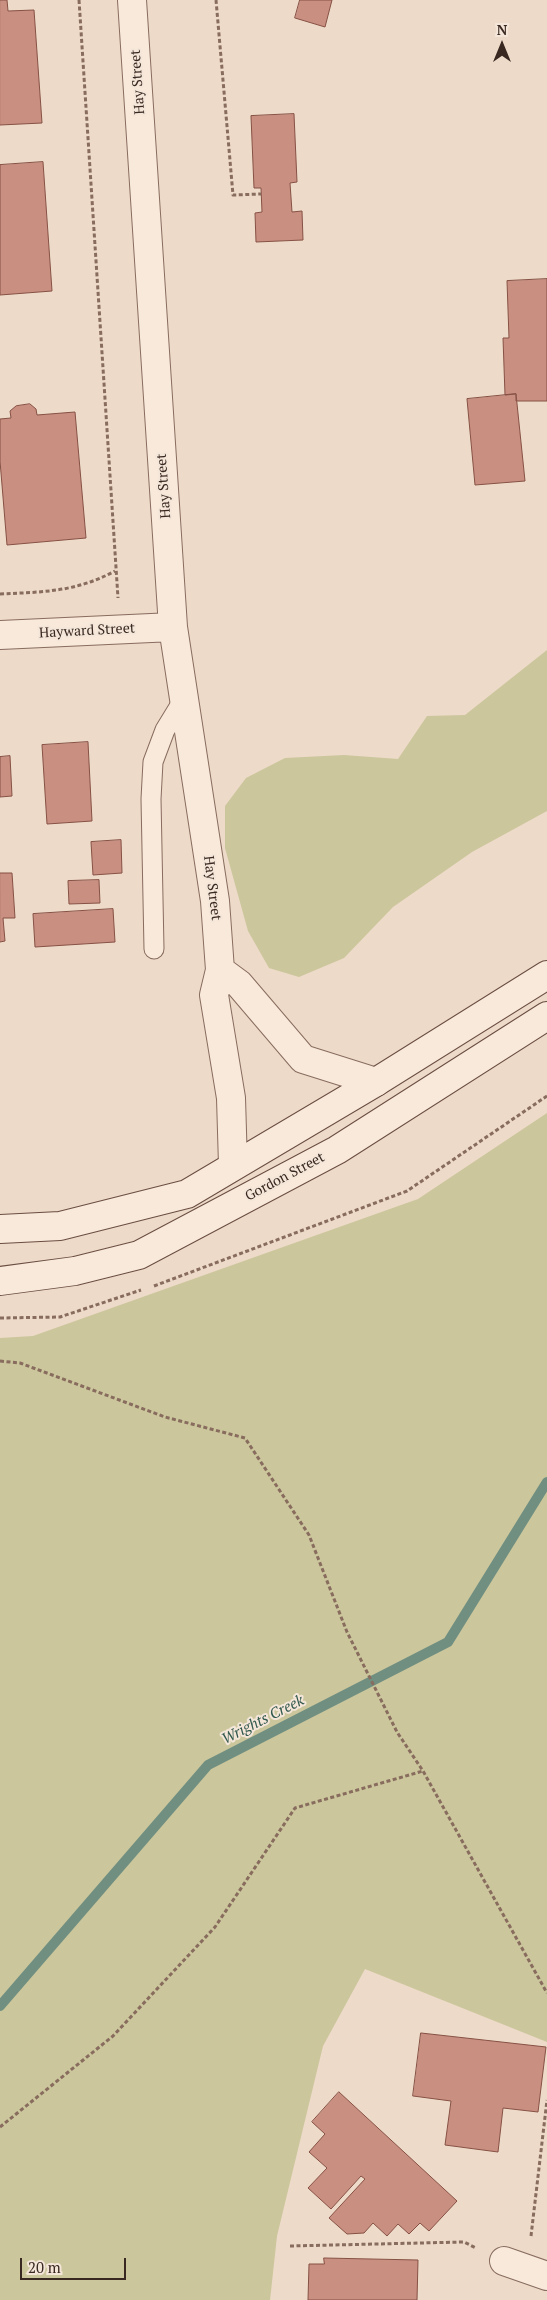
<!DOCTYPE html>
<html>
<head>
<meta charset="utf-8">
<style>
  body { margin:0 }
  #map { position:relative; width:547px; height:2300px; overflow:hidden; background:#eddac8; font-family:"PT Serif",serif }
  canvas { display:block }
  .north { position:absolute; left:477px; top:20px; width:50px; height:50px; -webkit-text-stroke:4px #f4e6d8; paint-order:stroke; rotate:0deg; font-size:14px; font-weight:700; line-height:20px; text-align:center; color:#392821 }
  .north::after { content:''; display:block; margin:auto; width:18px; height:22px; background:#392821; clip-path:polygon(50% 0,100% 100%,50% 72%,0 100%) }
  .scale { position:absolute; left:20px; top:2258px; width:106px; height:22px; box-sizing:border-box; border:2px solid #392821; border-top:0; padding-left:6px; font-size:15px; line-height:18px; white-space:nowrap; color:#392821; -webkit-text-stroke:4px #f4e6d8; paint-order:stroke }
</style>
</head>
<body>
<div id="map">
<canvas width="547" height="2300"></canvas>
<div class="north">N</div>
<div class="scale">20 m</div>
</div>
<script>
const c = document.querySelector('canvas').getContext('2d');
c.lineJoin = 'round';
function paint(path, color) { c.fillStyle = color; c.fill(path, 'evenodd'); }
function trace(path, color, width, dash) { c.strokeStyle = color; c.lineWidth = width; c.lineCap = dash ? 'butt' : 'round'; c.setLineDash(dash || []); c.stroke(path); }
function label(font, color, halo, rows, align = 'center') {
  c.font = font + ' "PT Serif",serif'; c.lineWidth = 4; c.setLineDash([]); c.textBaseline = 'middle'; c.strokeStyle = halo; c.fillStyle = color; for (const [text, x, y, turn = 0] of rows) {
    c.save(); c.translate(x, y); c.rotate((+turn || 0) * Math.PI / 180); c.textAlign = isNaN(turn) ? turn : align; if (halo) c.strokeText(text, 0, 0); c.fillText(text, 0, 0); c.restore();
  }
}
const green = new Path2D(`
  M547,650V811L472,852L393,907L344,958L299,977L269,968L248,931L225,848V806L246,778L285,758L344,755L398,759L427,716L465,715Z
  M547,1113V2042L365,1969L323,2046L277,2236L270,2300H0V1338L33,1336L418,1199Z`);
const stream = new Path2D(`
  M0,2006L208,1765L448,1642L547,1482`);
const building = new Path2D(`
  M0,0H7L8,11L34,10L42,123L0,125Z
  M300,0H332L325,27L295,18Z
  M294,114L297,182L290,183L292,212L302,211L303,240L256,242L255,213L262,212L261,188H254L251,116Z
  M43,162L52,291L0,295V165Z
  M547,279V401H516V394L505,395L503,338H509L507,281Z
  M516,394L525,481L475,485L467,399Z
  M30,404L36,409L37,415L75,412L86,538L7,545L0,461V419L11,418L10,411L16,406Z
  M88,742L92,821L47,824L42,745Z
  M10,756L12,796L0,797V757Z
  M121,840L122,873L93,875L91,842Z
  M0,873H12L15,918H3L5,941L0,942Z
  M99,880L100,903L69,904L68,881Z
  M113,909L115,942L35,947L33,914Z
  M421,2033L546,2047L538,2112L503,2108L498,2152L445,2145L451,2101L413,2096Z
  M339,2092L457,2201L429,2231L420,2223L409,2234L398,2224L387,2236L373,2223L364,2233L347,2234L329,2218L365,2179L361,2176L331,2209L308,2188L327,2168L309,2152L325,2134L312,2122Z
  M324,2258L418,2260L417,2300H308L309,2264H324Z`);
const path = new Path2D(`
  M79,0L118,598
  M216,0L233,195L261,194
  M0,594C43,592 76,592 115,571
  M154,1286L407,1191L547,1096
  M0,1318L60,1317L141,1290
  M0,1361L20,1363L165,1417L245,1438L309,1535L347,1632L397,1732L423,1771L547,1993
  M0,2127L113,2036L215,1927L295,1808L423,1771
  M531,2236L547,2100
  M290,2246L464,2242L476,2248`);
const service = new Path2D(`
  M154,949L151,799L153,762L165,730L184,699`);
const minor = new Path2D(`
  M132,0L173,627L215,901L220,970L214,995L231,1098L233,1165
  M0,635L173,627
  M220,970L239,984L303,1059L376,1082
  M504,2261L547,2276`);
const secondary = new Path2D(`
  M0,1229L60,1226L187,1194L376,1082L547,975
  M0,1281L75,1271L139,1255L337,1150L547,1016`);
const streetNames = [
  ["Hay Street",138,82,-94],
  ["Hay Street",164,486,-94],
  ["Hayward Street",87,631,-3],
  ["Hay Street",212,888,83],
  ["Gordon Street",285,1177,-28]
];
const waterNames = [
  ["Wrights Creek",263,1720,-27]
];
paint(green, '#cbc69c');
trace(stream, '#708f81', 10);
paint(building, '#c98f80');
trace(building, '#865145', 1);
trace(service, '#886c5e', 21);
trace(minor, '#886c5e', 30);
trace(secondary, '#6a4d41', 30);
trace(path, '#886c5e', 3, [4, 2.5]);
trace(service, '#f8e9db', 19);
trace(minor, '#f8e9db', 28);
trace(secondary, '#f8e9db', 28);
label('14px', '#392821', '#f4e6d8', streetNames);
label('italic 15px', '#31584d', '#f4e6d8', waterNames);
</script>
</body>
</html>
